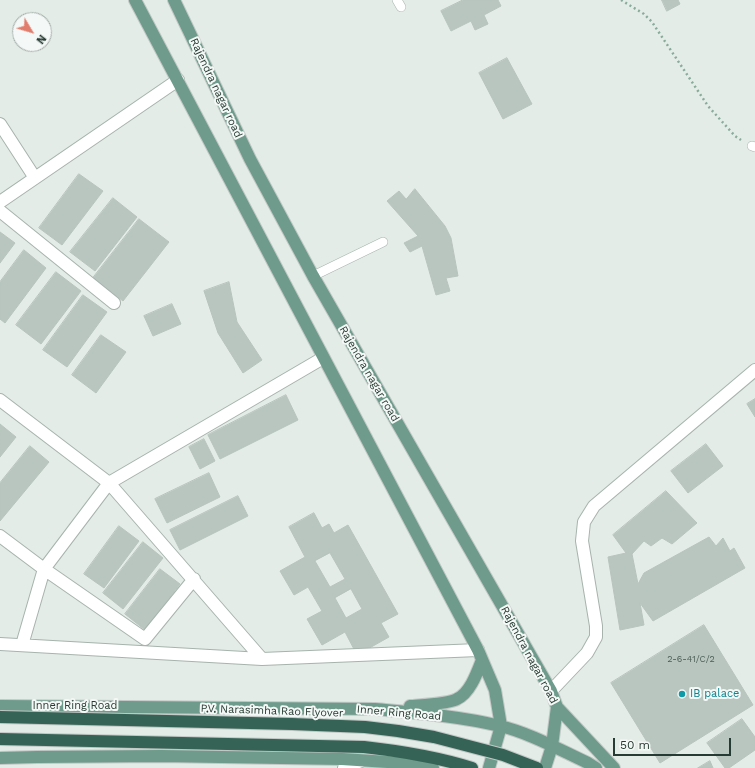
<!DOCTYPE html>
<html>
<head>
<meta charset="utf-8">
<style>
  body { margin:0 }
  #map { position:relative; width:755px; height:768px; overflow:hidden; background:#e4ece7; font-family:"Work Sans",sans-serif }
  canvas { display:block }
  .north { position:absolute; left:12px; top:12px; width:40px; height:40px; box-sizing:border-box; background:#f4f8f6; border:1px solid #a2aca8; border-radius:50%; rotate:128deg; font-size:11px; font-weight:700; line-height:16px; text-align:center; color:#263b33 }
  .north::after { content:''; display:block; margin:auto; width:14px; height:18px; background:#e17d6d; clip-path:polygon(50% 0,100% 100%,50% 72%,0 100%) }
  .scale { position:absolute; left:613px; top:738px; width:118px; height:18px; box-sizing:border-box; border:2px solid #263b33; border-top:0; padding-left:5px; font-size:12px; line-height:14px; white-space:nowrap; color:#263b33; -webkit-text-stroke:3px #f4f8f6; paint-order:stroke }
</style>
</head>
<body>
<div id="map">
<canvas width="755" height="768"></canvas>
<div class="north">N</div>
<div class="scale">50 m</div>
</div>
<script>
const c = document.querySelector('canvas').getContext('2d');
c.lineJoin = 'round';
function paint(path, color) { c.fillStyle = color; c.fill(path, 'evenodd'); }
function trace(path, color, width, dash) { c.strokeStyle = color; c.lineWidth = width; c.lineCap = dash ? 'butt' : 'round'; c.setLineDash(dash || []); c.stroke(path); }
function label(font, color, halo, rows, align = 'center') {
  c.font = font + ' "Work Sans",sans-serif'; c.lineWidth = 4; c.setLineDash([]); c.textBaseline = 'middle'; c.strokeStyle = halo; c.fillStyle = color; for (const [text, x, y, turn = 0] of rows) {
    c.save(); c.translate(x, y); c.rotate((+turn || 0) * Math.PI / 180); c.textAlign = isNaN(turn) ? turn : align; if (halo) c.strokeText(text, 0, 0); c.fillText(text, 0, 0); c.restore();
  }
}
const building = new Path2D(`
  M463,0H498L501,6L484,15L488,24L475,30L471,21L451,31L441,11Z
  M662,0H678L680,4L667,11Z
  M507,58L532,104L503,119L479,73Z
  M79,174L103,191L62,245L39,228Z
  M415,189L445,226L451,238L458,276L446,278L450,291L436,295L422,246L410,252L404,243L418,236L387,201L399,191L406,199Z
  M113,198L137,217L95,271L70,252Z
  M139,219L169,242L123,301L93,278Z
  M0,232L15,243L0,263Z
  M24,250L46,268L5,323L0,319V282Z
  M56,272L81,291L41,344L16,325Z
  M229,282L237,322L262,360L243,373L218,333L204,291Z
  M83,295L107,312L67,367L43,350Z
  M172,304L181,324L153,336L144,316Z
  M101,335L126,352L96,393L72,375Z
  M286,395L298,420L220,459L208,435Z
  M755,399V417L747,404Z
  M0,424L16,437L0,457Z
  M204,439L215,461L200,469L189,447Z
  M706,444L723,466L688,493L671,471Z
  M30,446L49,462L0,521V483Z
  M209,473L220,497L167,523L155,499Z
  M666,491L697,523L672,544L662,538L651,546L644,541L632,554L638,584L644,573L709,537L716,546L723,538L730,551L734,548L745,568L653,621L640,603L644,625L620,630L608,557L626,553L613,535Z
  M238,496L248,516L180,550L170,530Z
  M314,513L322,528L329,524L334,533L348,525L398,614L381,623L389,637L357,655L345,632L322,645L307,619L322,611L308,587L294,595L280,571L305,557L289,527ZM330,553L345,579L330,587L315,561ZM351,589L362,609L346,618L335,598Z
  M119,526L139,541L104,588L84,574Z
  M143,542L163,558L123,609L103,593Z
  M160,569L180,584L145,630L125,614Z
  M704,625L753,705L660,763L611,683Z
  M742,719L755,737V750L729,768H725L707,743Z
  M710,761L713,768H698Z`);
const path = new Path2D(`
  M621,0L644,14L652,22L708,106L735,136L741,140`);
const service = new Path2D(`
  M397,0L401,7
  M752,146L755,147
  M313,276L383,242`);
const minor = new Path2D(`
  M0,124L35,178
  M0,202L178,80
  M0,211L114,303
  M0,400L109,483L262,659
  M0,536L44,569L145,639L194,579
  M0,644L262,659L478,650
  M22,645L44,569L109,483L323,358
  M551,691L587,653L596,637V626L582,541L584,522L594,506L755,370
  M344,768L361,761`);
const primary = new Path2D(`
  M135,0L478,650L495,690L501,726L489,768
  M174,0L250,159L313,276L551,691L557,707L552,746L545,768
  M0,706L375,709C417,713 459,716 500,726C530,733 560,750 588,763L596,768
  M410,706C420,705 449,704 457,699C470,693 477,673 482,660
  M557,707L614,768
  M0,758L37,757L161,756L342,759L418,764L433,768`);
const motorway = new Path2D(`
  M0,739L364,747C400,751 437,757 472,768`);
const motorwayBridge = new Path2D(`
  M0,717L292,724L365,727L398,731L434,737L503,755L537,768`);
const markers = [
  [682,694,4,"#0f9aa8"]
];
const numberNames = [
  ["2-6-41/C/2",691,659]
];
const streetNames = [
  ["Rajendra nagar road",216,88,65],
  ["Rajendra nagar road",369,374,60],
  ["Rajendra nagar road",529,655,62],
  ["Inner Ring Road",75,706],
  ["P.V. Narasimha Rao Flyover",272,711,2],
  ["Inner Ring Road",399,713,5]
];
const cultureNames = [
  ["IB palace",690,694]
];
paint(building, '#b9c6c0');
trace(building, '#b7c4bd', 1);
trace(service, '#a7b3ad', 10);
trace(minor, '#a7b3ad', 14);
trace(primary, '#c2c8c6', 14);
trace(motorway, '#c2c8c6', 14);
trace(path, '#88ab9c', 2.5, [2, 3]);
trace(service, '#fff', 9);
trace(minor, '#fff', 12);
trace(primary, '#6e9b8b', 12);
trace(motorway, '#356355', 12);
trace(motorwayBridge, '#c2c8c6', 14, []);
trace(motorwayBridge, '#356355', 12);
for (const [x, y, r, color] of markers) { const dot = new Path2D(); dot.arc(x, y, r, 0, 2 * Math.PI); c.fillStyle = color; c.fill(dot); trace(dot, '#f4f8f6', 1.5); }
label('9px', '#4b5e56', null, numberNames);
label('11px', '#263b33', '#f4f8f6', streetNames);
label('11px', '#0d838f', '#f4f8f6', cultureNames, 'left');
</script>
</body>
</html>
